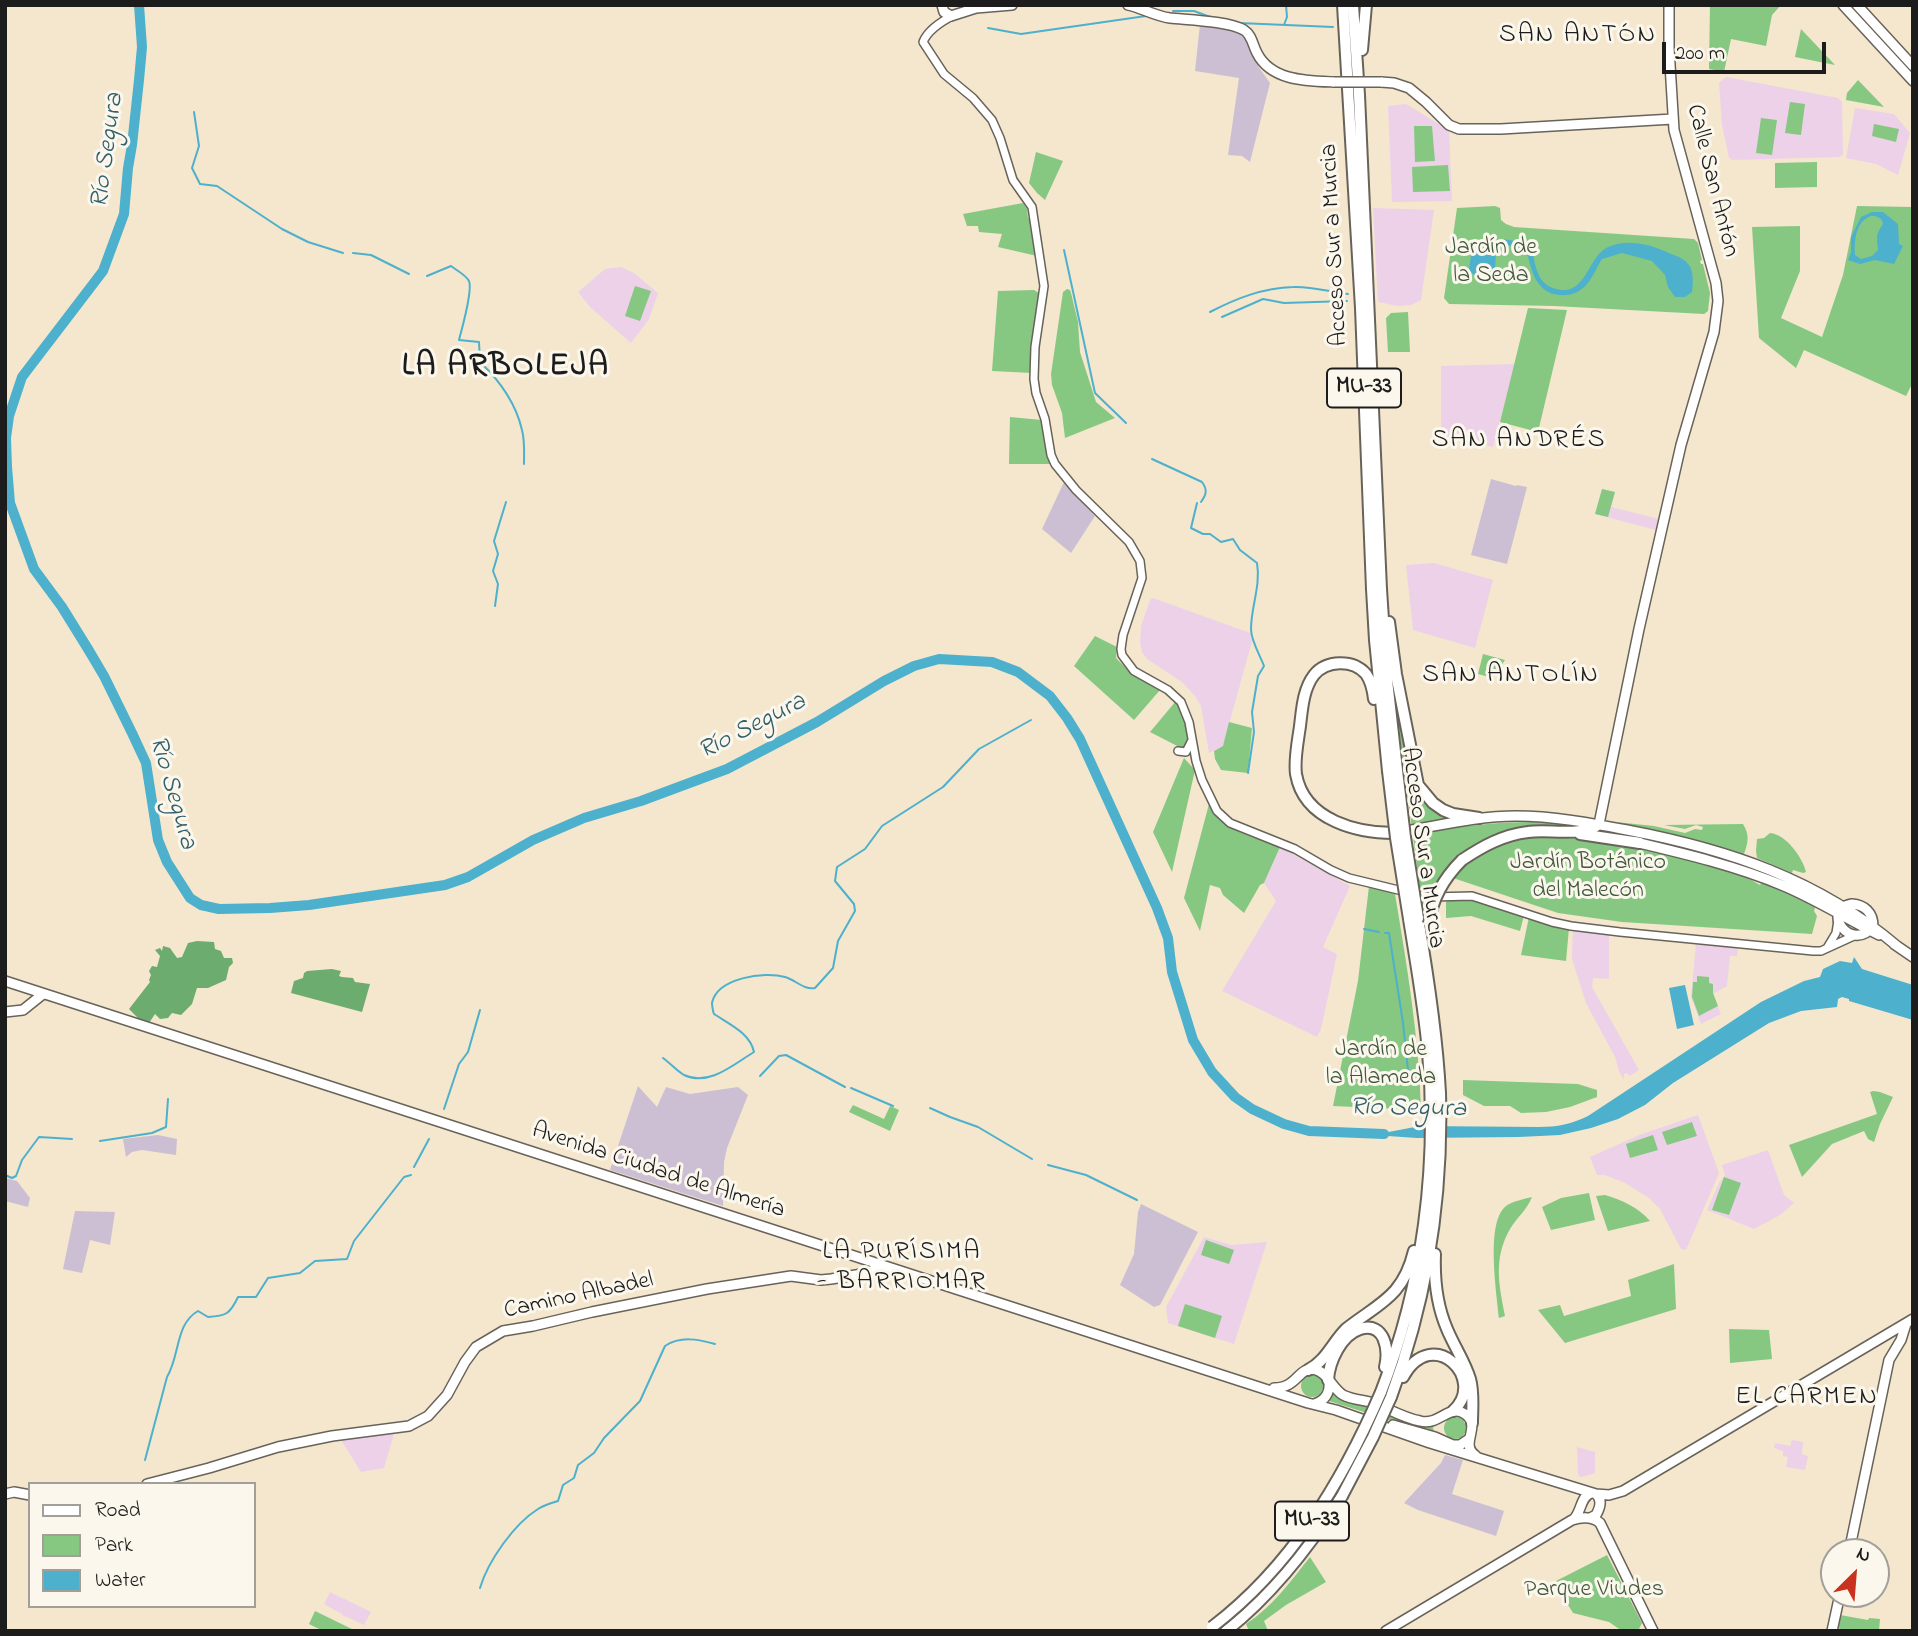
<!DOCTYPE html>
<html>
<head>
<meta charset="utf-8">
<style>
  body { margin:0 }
  #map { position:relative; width:1918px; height:1636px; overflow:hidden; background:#f4e7cd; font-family:"Indie Flower",sans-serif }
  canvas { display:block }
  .frame { position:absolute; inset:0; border:7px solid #1c1c1c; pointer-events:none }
  .legend { position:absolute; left:28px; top:1482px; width:228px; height:126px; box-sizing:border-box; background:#fbf7ec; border:2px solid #a29f99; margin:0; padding:9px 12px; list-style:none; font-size:21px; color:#1c1c1c }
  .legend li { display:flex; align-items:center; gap:14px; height:35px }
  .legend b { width:35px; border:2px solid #a29f99 }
  .north { position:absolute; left:1820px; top:1538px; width:70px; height:70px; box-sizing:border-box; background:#fbf7ec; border:2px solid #a29f99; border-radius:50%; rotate:25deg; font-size:19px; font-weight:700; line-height:28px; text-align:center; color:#1c1c1c }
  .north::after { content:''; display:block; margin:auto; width:24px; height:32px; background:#c8321e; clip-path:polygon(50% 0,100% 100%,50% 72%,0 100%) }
  .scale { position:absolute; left:1662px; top:42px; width:164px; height:32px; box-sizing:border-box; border:4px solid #1c1c1c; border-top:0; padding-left:9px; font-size:21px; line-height:24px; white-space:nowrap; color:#1c1c1c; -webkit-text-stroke:5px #fbf7ec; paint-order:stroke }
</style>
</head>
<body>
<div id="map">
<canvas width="1918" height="1636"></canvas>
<div class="frame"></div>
<ul class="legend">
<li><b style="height:9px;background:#fff"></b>Road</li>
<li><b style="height:19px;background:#86c881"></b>Park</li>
<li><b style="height:19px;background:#4db0cc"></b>Water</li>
</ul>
<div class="north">N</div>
<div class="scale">200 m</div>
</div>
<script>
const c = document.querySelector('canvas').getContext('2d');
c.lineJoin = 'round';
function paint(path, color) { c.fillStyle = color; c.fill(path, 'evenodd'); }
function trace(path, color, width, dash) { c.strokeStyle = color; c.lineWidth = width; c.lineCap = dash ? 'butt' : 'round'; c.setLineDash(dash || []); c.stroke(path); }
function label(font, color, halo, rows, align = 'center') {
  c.font = font + ' "Indie Flower",sans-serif'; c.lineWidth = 6; c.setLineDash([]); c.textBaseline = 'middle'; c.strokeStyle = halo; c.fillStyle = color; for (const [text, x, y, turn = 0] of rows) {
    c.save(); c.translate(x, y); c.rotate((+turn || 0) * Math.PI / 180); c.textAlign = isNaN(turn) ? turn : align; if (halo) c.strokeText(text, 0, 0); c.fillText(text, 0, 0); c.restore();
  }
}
const built = new Path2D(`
  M1726,77L1838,98L1842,102L1843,155L1839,157L1733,160L1729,158L1722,125L1719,83Z
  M1406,104L1449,130L1452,201L1392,202L1388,106Z
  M1855,108L1894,114L1910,133L1898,175L1876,164L1846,158Z
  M1373,208L1434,210L1421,300L1411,305L1398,306L1378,302Z
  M621,267L634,273L658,293L649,319L631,343L590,307L578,292L605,269Z
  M1515,364L1493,447L1441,435V366Z
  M1602,489L1615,492L1611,507L1659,519L1656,530L1595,514Z
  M1434,563L1493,580L1475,648L1413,630L1406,565Z
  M1153,598L1250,633L1252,641L1223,746L1209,753L1201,706L1195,696L1182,682L1147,659L1142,652L1140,643L1141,626L1150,600Z
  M1280,847L1350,886L1323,947L1337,954L1321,1029L1317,1037L1222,991L1276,901L1264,883Z
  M1573,929L1609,935V979L1593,978L1592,987L1639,1070L1630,1076L1627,1073L1624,1074V1080L1619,1071L1615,1057L1586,1003L1572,959Z
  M1696,943L1738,947L1737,956H1730L1727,986L1713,994L1721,1014L1701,1024L1691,997Z
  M1698,1115L1719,1173L1686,1250L1681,1249L1660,1209L1649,1198L1625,1183L1605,1175H1597L1590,1157L1642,1134Z
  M1768,1150L1784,1195L1794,1203L1780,1215L1754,1229L1707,1210L1719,1183L1725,1175L1722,1165Z
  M1204,1237L1231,1245L1267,1242L1234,1344L1168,1323L1166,1307Z
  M396,1427L384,1468L361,1472L338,1435Z
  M1792,1440L1803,1442L1802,1454L1808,1456L1805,1470L1786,1467L1788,1457L1783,1456V1451L1774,1448L1775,1443L1790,1446Z
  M1577,1447L1595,1452V1473L1586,1476L1580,1477L1578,1474Z
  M330,1592L371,1612L364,1625L345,1616L344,1617L342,1614L324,1604Z`);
const industrial = new Path2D(`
  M1200,24L1245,35L1258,66L1270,83L1250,162L1242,156L1228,155L1239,78L1195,71Z
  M1491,479L1516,486L1517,485L1527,487L1507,564L1471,555Z
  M1064,482L1095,516L1071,553L1042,529Z
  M638,1086L657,1107L666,1087L690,1094L738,1087L748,1095L727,1148L724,1162L723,1206L610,1170Z
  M158,1135L177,1139L176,1155L142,1150L132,1152L126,1157L123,1139Z
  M5,1178L17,1181L30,1198L28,1207L5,1201Z
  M1141,1204L1198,1232L1160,1305L1154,1307L1120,1285L1134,1254L1138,1212Z
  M75,1211L115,1212L110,1245L90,1240L82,1273L63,1269Z
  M1445,1455L1463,1460L1452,1494L1504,1511L1496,1536L1418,1510L1404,1503L1441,1463Z`);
const green = new Path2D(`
  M1710,5H1781L1772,15L1766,46L1731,39L1724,72L1709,69Z
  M1801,29L1835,65L1795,57Z
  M1858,80L1884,107L1846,100L1847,93Z
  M1790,102L1805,104L1801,135L1785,133Z
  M1761,118L1777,120L1772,155L1756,153Z
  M1874,124L1899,129L1896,142L1872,136Z
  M1414,126H1432L1435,161L1415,162Z
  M1036,152L1063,161L1045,200L1037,193L1029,183Z
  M1817,162V187L1775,188V163Z
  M1448,165L1450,191L1413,192L1412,167Z
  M1023,203L1027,209L1028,218H1032L1037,256L998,247L1002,234L979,232L978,226H967L963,214Z
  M1495,206L1500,208L1501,220L1506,224L1514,227L1694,239L1698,243L1702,260L1700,261L1701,264H1703L1710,293L1708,311L1704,314L1554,306L1449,304L1444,298L1457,208Z
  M1857,206L1913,207V382L1906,396L1804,350L1796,368L1759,338L1752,227L1800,226V271L1781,318L1822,337L1843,275Z
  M635,286L651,291L640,321L625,316Z
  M1067,289L1070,290L1071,293L1078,322L1080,352L1096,402L1115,418L1065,438L1062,413L1052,385L1051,374L1063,292Z
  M1034,290L1039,293L1040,296L1032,373L992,371L998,291Z
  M1528,308L1567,310L1538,432L1500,422Z
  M1408,312L1410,352H1388L1386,318L1391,313Z
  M1010,417L1042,420L1052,464H1009Z
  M1602,489L1615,492L1608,517L1595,514Z
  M1095,636L1117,647L1116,658L1130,672L1160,690L1134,720L1074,666Z
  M1483,654L1505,660L1493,678L1478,674Z
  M1394,690L1426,801L1444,817L1449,828C1495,823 1540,818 1585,827L1538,826L1459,858L1424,922Z
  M1176,701C1186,717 1191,732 1185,750L1150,732Z
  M1229,722L1252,728L1248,773L1221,770L1215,759L1214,751L1223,746Z
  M1184,758L1195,770L1172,872L1153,832Z
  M1209,804C1223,831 1253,837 1280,847L1264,883L1260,885L1244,913L1223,895L1220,888L1210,885L1200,931L1184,898Z
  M1616,822L1654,826L1685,833L1695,829L1702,830L1703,827L1696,825L1685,829L1664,825L1743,824C1750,835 1748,843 1744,854L1695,840Z
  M1770,833C1786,834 1803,858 1806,872L1803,873L1793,870L1792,873L1757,858L1756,851L1757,839L1764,838Z
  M1549,836L1581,837L1606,840L1672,854L1739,873L1760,885L1762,881L1816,905L1814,911L1817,916L1812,934L1622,922L1558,913L1453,878C1479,846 1509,840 1549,836Z
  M1369,886L1395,894C1407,966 1419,1037 1421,1110L1333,1106L1358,981Z
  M1446,899L1472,900L1524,915L1520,931L1471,916L1446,918Z
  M1529,917L1569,928L1566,961L1521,955Z
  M1697,976L1709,977V983L1713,984V993L1718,1006L1699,1016L1692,997L1693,982H1697Z
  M1463,1080L1578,1084L1597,1090V1097L1570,1107L1546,1112L1521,1113L1510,1106H1484L1463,1095Z
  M1873,1091L1880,1092L1893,1097L1880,1124L1874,1142L1868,1139L1864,1131L1832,1144L1802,1177L1789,1145L1877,1114L1870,1092Z
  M853,1105L884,1119L890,1106L899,1110L890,1131L849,1112Z
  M1692,1122L1697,1136L1667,1145L1662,1132Z
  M1653,1135L1658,1150L1630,1158L1626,1144Z
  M1724,1177L1741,1183L1729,1215L1712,1210Z
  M1589,1193L1595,1220L1551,1230L1542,1207L1561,1198Z
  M1605,1195C1622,1200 1638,1207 1650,1221L1608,1231L1596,1196Z
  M1532,1197C1527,1210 1517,1217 1510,1229C1493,1259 1499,1285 1505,1316L1499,1318C1497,1294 1485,1222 1506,1206C1513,1201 1524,1199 1532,1197Z
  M1206,1240L1234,1250L1229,1264L1201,1255Z
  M1674,1264L1676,1309L1565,1343L1538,1310L1560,1305L1564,1316L1631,1296L1628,1280Z
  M1185,1304L1222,1316L1215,1338L1178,1326Z
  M1729,1329L1769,1330L1772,1359L1730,1363Z
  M1301 1386a11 11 0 1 1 22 0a11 11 0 1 1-22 0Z
  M1333,1393C1345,1400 1357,1401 1370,1406C1389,1413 1411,1427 1433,1426L1434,1434L1329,1401Z
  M1444 1428a11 11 0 1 1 22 0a11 11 0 1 1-22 0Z
  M1607,1555L1642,1623L1638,1631H1622L1609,1622L1573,1613L1554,1582Z
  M1310,1557L1326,1582L1286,1605L1264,1621L1268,1631H1249L1246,1624C1272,1607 1291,1581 1310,1557Z
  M315,1611L356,1631H323L309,1624Z
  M1840,1615L1868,1620L1869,1618L1880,1619L1879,1631H1849L1837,1628Z`);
const forest = new Path2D(`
  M197,941L214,942L215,949L221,951L224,958H232L233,963L229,967L226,980L208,988H197L192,1004L181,1015L172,1013L168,1018L160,1019L155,1014L149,1023L139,1019L129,1009L150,982L149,980L151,975L149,971L152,966L157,967L160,956L155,950L160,948L162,951L163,946L170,948L177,958L182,957L188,943Z
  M332,969L341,971L339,976L342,977L353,978L355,982L370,984L362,1012L291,993L294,981L303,978L304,973L307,971Z`);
const water = new Path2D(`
  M1872,212H1883L1898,224L1899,244L1903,246L1894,264L1875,260L1860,264L1848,260L1851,252V237L1861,217ZM1871,216C1877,216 1882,217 1883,224C1875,236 1877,236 1878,250L1872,256L1861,259L1855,255C1854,240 1856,221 1871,216Z
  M1503,239L1515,241L1533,253C1535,266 1538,283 1553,288C1587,300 1586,257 1608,247C1629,238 1652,245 1671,254C1677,256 1685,259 1689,265C1694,272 1693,284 1692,292L1685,297H1675L1668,287L1665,275L1652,261L1622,253L1602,259C1597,267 1593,277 1587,284C1582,290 1575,294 1567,295C1541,297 1533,279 1528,256L1514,246L1503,245L1496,250L1495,275L1490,280L1478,279L1469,270L1471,255L1480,248Z
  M1854,957L1862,969L1913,985V1020L1849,1001V999L1842,997L1838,999L1837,1007L1801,1011L1769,1023L1673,1083L1645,1105L1618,1119L1591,1128L1560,1135L1519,1137L1417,1138L1373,1135L1420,1126L1539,1127C1557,1127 1572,1124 1588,1116L1761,1002L1804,981L1820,977L1823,969L1840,961L1852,963Z
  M1685,985L1694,1025L1677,1029L1669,988Z`);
const stream = new Path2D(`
  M1173,11H1194L1213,18
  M1239,23L1333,27
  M1284,25L1287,17L1286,5
  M988,28L1021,34L1146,16
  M194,112L199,146L192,168L200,184L217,186L282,229L308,242L343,253
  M1064,250L1095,393L1126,423
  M353,253L371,255L409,274
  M427,276L451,266C456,270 466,275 469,281C473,291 462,328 459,340L479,342L480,362C499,380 516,404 522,430C525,441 524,453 524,464
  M1210,312C1237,298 1263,288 1293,287C1311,286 1330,292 1348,294
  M1222,317L1263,299L1284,303L1347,301
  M1152,459L1202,482C1208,490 1206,495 1201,502
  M1197,503L1191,528L1203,534H1210L1221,542L1233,539L1240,550L1257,563C1261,585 1251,607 1251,629C1251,641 1260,655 1264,666L1258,676L1252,712L1254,732L1248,773
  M495,606L498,584L493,571L498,554L494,541L506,502
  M1364,929L1379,932
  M1385,933H1389L1403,1023L1408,1070
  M663,1058C670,1063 677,1071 684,1075C709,1087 734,1064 754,1052C750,1033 729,1024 714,1014C713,1012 712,1005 712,1003C717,978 764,971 785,977C796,980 803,990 815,988L833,968L838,941L855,911L854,904L835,881L837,867L865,849L882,826L943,787L979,749L1031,720
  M760,1076L779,1056L786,1055L845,1087
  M851,1088L893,1106
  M930,1108L950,1117L978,1127L1032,1159
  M444,1109L459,1064L468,1052L480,1010
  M100,1141L152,1133L166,1127L168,1099
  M1048,1165L1086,1175L1137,1200
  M414,1167L429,1139
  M5,1175L12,1178L16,1176L22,1160L39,1137L72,1139
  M145,1460L167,1377C180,1356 175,1324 198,1311L208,1317C226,1316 230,1314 238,1297H256L268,1278L300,1273L315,1261L347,1259L354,1241L404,1177L411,1175
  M480,1588C488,1561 514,1524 538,1509C544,1505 551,1503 558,1501L563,1485L574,1478L578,1465L594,1453L604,1438L640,1401L665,1346C680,1336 698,1339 715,1344`);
const river = new Path2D(`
  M139,5L142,47L139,80L132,145L128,168L124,214L103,271L22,377L9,416L6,438L7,467L10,503L34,569L62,607L88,649L104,676L132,733L146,763L158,840L167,862L190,898L201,905L219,909L270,908L309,905L445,885L468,877L533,840L584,818L641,801L727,769L817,722L884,681L914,666L939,659L992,662L1018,672L1050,696L1067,718L1080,739L1157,908L1168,938L1172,972L1193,1040L1212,1072L1235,1097L1252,1109L1284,1124L1309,1131L1384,1134`);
const minor = new Path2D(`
  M954,15C942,21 928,30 923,42L944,74L973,98L992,120L1000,138L1013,180L1032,207L1044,286L1035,347L1034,379L1036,393L1045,419L1051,455L1055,464L1076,490L1129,542L1140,561L1142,578L1123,635L1121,649L1122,655L1134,671L1168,690L1181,702L1189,722L1196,761L1202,780L1217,811L1230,823L1295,849L1331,870L1349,878L1419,895L1431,897L1472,896L1552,922L1571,926L1620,932L1813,951H1821L1856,935
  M1178,751L1186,752L1191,742
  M1827,948L1836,933L1838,920`);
const major = new Path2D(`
  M942,5L944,12L951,16L976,8L1012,5
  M1128,5C1142,8 1155,16 1170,18C1189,20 1228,21 1244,30C1252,35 1253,46 1257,53C1271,81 1307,81 1334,82
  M1843,5L1913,81
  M1857,5L1913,66
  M1381,82L1394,83L1409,88L1426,102L1449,125L1459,129H1501L1673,119
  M1599,824L1639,629L1681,445L1714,332L1718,301L1716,283L1674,130L1669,48V5
  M1400,832C1438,826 1477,816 1516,816C1553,816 1590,823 1627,830C1727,849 1818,879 1897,946
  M1635,842C1686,854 1736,866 1784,886C1817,900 1847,919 1879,935
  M1852,904C1864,905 1873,912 1873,926C1852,954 1819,910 1852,904Z
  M1894,944L1913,957
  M5,981L1308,1403L1336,1410L1430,1443L1596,1494L1609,1495L1623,1491L1913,1319
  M5,1012L23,1010L43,994
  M1274,1388C1299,1388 1298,1365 1316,1370C1327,1372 1332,1388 1343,1395C1353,1400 1364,1400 1374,1403C1389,1409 1404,1418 1420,1421C1440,1426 1449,1403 1465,1414C1483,1426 1458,1444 1476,1456
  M1314,1404C1325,1401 1330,1393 1329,1382
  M1393,1425L1435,1437L1453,1445H1460L1469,1439
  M147,1484L209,1468L278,1447L332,1436L409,1426L428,1416L447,1395L465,1362L476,1347L503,1331L533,1326L592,1312L707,1289L791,1276L821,1280L831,1279L856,1275L885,1267
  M5,1494L14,1492L30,1495
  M1590,1518L1596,1515C1600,1508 1603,1500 1596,1494
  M1574,1519C1582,1511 1580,1497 1591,1493
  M1849,1552L1889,1360L1901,1340L1906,1324
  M1386,1631L1572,1520C1582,1517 1592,1516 1600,1523L1653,1631
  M1832,1631L1840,1594`);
const highway = new Path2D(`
  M1343,5L1361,308L1372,589L1375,640L1388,771
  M1353,5L1359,95L1381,589L1387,680L1397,770
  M1362,50L1366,5
  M1389,622L1396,674L1418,785L1433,803L1443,810L1453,814L1479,818
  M1374,699C1373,690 1371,681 1366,674C1353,659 1326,660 1314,675C1303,689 1302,710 1300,726C1298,741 1294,759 1296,774C1304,821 1359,834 1399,833
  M1580,834L1640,843
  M1462,860C1483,846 1503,835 1528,832C1548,829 1584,837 1599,824
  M1435,1254C1434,1280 1437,1306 1447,1329C1454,1346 1465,1362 1470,1379C1474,1393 1472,1409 1472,1423
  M1308,1370C1326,1361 1332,1343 1346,1329C1379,1303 1403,1297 1414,1251
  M1403,1377C1433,1323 1488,1380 1453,1411
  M1328,1380C1329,1362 1341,1335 1360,1329C1385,1321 1389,1350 1385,1367
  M1381,1392C1423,1284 1438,1167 1428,1051C1424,1007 1416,963 1409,919
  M1391,1397C1427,1300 1443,1196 1440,1093C1437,1034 1428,976 1418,918
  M1226,1631C1273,1594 1310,1546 1342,1496`);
const majorBridge = new Path2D(`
  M1334,82H1381`);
const highwayBridge = new Path2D(`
  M1397,770L1405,837L1418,918
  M1388,771L1396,838L1409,919
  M1429,923C1432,898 1444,878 1462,860
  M1342,1496L1373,1437L1391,1397
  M1212,1627C1291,1567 1342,1482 1381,1392`);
const shields = [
  [1364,388,74],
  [1312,1521,74]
];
const shieldNames = [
  ["MU-33",1364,388],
  ["MU-33",1312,1521]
];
const streetNames = [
  ["Calle San Antón",1711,181,76],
  ["Acceso Sur a Murcia",1336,245,-93],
  ["Acceso Sur a Murcia",1421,848,82],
  ["Avenida Ciudad de Almería",658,1172,18],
  ["Camino Albadel",579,1297,-12]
];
const parkNames = [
  ["Jardín de",1491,249],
  ["la Seda",1491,277],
  ["Jardín Botánico",1588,864],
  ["del Malecón",1588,892],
  ["Jardín de",1381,1051],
  ["la Alameda",1381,1079],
  ["Parque Viudes",1594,1591]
];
const neighbourhoodNames = [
  ["SAN ANTÓN",1578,37],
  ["SAN ANDRÉS",1519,442],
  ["SAN ANTOLÍN",1511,677],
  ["LA PURÍSIMA",902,1254],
  ["- BARRIOMAR",902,1284],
  ["EL CARMEN",1807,1399]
];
const waterNames = [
  ["Río Segura",109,151,-82],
  ["Río Segura",753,728,-27],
  ["Río Segura",171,793,74],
  ["Río Segura",1408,1110,1]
];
const districtNames = [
  ["LA ARBOLEJA",506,369]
];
paint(built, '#edd1e9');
paint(industrial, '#ccbfd4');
paint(green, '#86c881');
paint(forest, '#6cac6f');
paint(water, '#4db0cc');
trace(stream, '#4db0cc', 2);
trace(river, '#4db0cc', 10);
trace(minor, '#68635a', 10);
trace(major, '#68635a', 12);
trace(highway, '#68635a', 14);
trace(minor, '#fff', 7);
trace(major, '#fff', 9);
trace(highway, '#fff', 10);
trace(majorBridge, '#68635a', 12, []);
trace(highwayBridge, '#68635a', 14, []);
trace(majorBridge, '#fff', 9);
trace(highwayBridge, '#fff', 10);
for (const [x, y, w] of shields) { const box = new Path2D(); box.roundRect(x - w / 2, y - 19.5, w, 39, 5); c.fillStyle = '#fbf7ec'; c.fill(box); trace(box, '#1c1c1c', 2); }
label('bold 23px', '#1c1c1c', null, shieldNames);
label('24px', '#1c1c1c', '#fbf7ec', streetNames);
label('24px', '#41583f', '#fbf7ec', parkNames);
c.letterSpacing = '2px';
label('26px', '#1c1c1c', '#fbf7ec', neighbourhoodNames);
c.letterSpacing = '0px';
label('italic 26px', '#325f6b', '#fbf7ec', waterNames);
c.letterSpacing = '2px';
label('bold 32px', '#1c1c1c', '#fbf7ec', districtNames);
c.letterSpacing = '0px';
</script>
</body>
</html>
